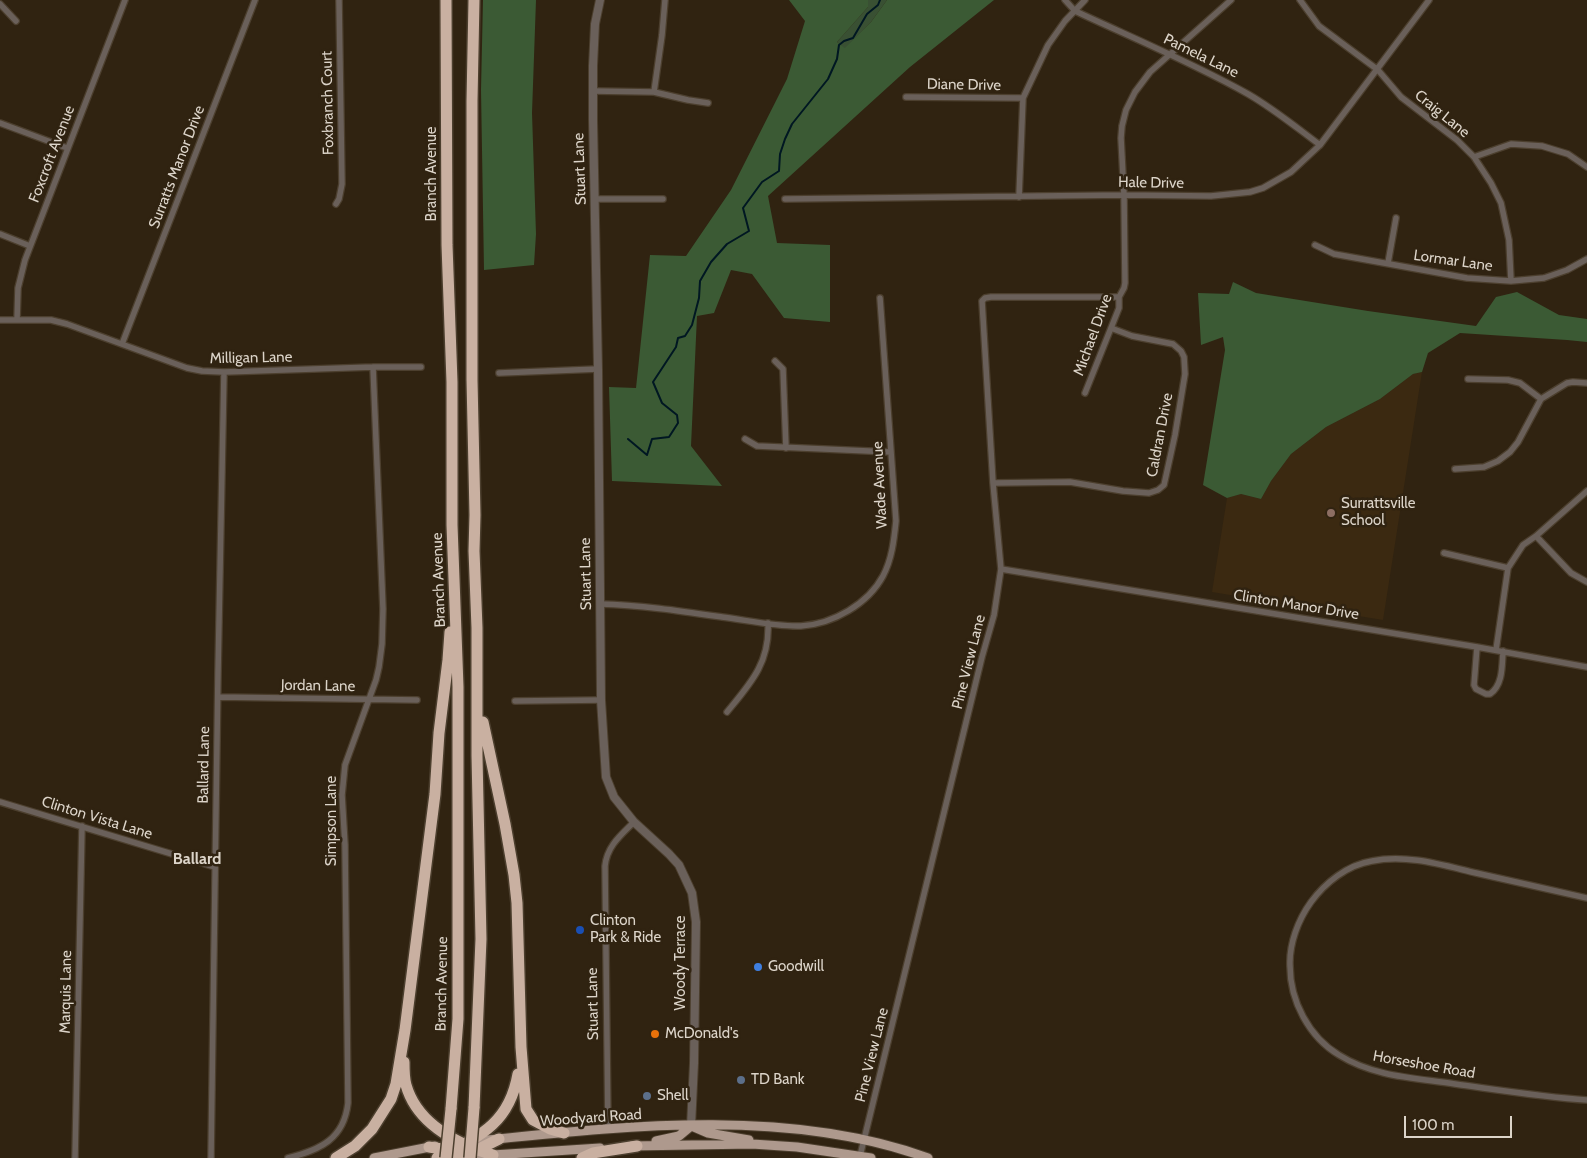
<!DOCTYPE html>
<html>
<head>
<meta charset="utf-8">
<style>
  body { margin:0 }
  #map { position:relative; width:1587px; height:1158px; overflow:hidden; background:#302311; font-family:Cabin,sans-serif }
  canvas { display:block }
  .scale { position:absolute; left:1404px; top:1116px; width:108px; height:22px; box-sizing:border-box; border:2px solid #dcd4c9; border-top:0; padding-left:6px; font-size:15px; line-height:18px; white-space:nowrap; color:#dcd4c9; -webkit-text-stroke:4px #302311; paint-order:stroke }
</style>
</head>
<body>
<div id="map">
<canvas width="1587" height="1158"></canvas>
<div class="scale">100 m</div>
</div>
<script>
const c = document.querySelector('canvas').getContext('2d');
c.lineJoin = 'round';
function paint(path, color) { c.fillStyle = color; c.fill(path, 'evenodd'); }
function trace(path, color, width, dash) { c.strokeStyle = color; c.lineWidth = width; c.lineCap = dash ? 'butt' : 'round'; c.setLineDash(dash || []); c.stroke(path); }
function label(font, color, halo, rows, align = 'center') {
  c.font = font + ' Cabin,sans-serif'; c.lineWidth = 5; c.setLineDash([]); c.textBaseline = 'middle'; c.strokeStyle = halo; c.fillStyle = color; for (const [text, x, y, turn = 0] of rows) {
    c.save(); c.translate(x, y); c.rotate((+turn || 0) * Math.PI / 180); c.textAlign = isNaN(turn) ? turn : align; if (halo) c.strokeText(text, 0, 0); c.fillText(text, 0, 0); c.restore();
  }
}
const built = new Path2D(`
  M1422,372L1383,620L1212,592L1227,498L1241,494L1261,499L1271,481L1291,454L1326,427L1380,399L1413,374Z`);
const green = new Path2D(`
  M868,0H887L871,22L845,49L837,42L868,7Z`);
const forest = new Path2D(`
  M483,0H536L532,113L536,234L534,265L484,270L481,90Z
  M789,0H868V7L837,42L845,48L871,22L887,0H994L910,67L768,196L777,243L830,245V322L784,318L752,274L731,270L714,313L697,316L691,446L722,486L612,481L609,387L636,388L650,255L686,256L731,190L787,79L805,21Z
  M1233,282L1256,293L1368,311L1476,326L1496,297L1517,292L1559,315L1587,319V342L1567,340L1460,333L1428,353L1422,372L1413,374L1380,399L1326,427L1291,454L1271,481L1261,499L1241,494L1227,498L1203,485L1225,350L1223,337L1201,345L1198,293L1229,294Z`);
const stream = new Path2D(`
  M628,439L647,455L652,439L669,437L678,423L677,415L662,403L653,382L676,347L678,338L685,336L692,325L699,298L700,281L711,262L727,244L749,231L743,208L762,182L779,171L780,154L785,139L792,124L828,79L837,59L839,45L844,41L853,38L867,14L878,5L880,0`);
const minor = new Path2D(`
  M1065,0L1075,11C1133,38 1193,63 1248,94C1274,109 1297,128 1320,145
  M1300,0L1319,26L1378,70L1401,97L1457,140L1474,157L1491,183L1501,203L1509,240L1511,281
  M0,4L16,21
  M593,91L654,92L688,100L708,103
  M654,92L662,35L665,0
  M906,97L1023,98
  M0,123L67,148
  M1474,157L1511,144L1542,146L1568,154L1587,167
  M1019,197L1023,98L1048,45L1065,21L1085,0
  M595,199H663
  M785,199L1124,195L1211,196L1250,192L1263,188L1291,172L1320,145L1429,0
  M336,204L339,199L342,184L339,0
  M0,234L30,246
  M1315,245L1334,254L1467,278L1511,281L1544,278L1567,270L1587,259
  M1388,263L1396,218
  M0,320H51L67,324L187,368L202,371L224,372L373,367H421
  M17,320L18,288L25,260L125,0
  M122,344L255,0
  M775,361L783,369L786,448
  M499,373L598,369
  M1468,379L1508,380L1520,383L1541,399
  M1085,393L1119,308V297L1124,288L1125,283L1124,195L1121,138L1122,126L1126,110L1135,92L1150,72L1231,0
  M745,439L757,446L891,452
  M1455,469L1484,467L1498,461L1510,452L1518,442L1541,399L1567,383L1573,382L1587,383
  M993,483L1070,482L1123,491L1149,493L1158,490L1164,485L1175,435L1185,374L1184,357L1181,351L1173,344L1132,336L1111,328
  M1536,536L1571,573L1587,582
  M1444,553L1508,568
  M1001,569L1477,647L1587,667
  M600,604C641,605 681,611 722,617C746,620 777,627 801,626C833,624 868,604 883,576C892,559 894,540 896,521L880,298
  M1477,647L1474,685L1476,689L1486,694H1490C1503,685 1502,666 1503,651
  M1496,650L1508,568L1523,545L1536,536L1587,491
  M218,697L417,700
  M515,701L601,700
  M727,712C750,684 770,663 768,623
  M0,802L215,867
  M1587,898C1550,890 1513,881 1476,873C1442,865 1407,854 1372,861C1347,865 1325,883 1311,902C1298,920 1289,944 1290,966C1290,1001 1309,1037 1339,1055C1374,1077 1416,1078 1455,1084C1499,1090 1543,1097 1587,1100
  M608,1128L605,866C607,846 621,835 634,822
  M860,1156L982,657L994,615L1001,569L993,483L982,301L985,298L991,297H1119
  M75,1158L82,826
  M211,1158L218,672L224,372
  M288,1158C320,1150 344,1139 348,1103L345,845L342,795L345,765L376,680L379,667L382,644L383,609L373,367`);
const tertiary = new Path2D(`
  M600,0L595,24L593,66V120L598,369L601,700L606,777L614,797L634,822L669,854L679,865L692,893L696,922L694,1063L691,1126`);
const primary = new Path2D(`
  M694,1127L708,1133L749,1140
  M656,1141L679,1136L691,1126
  M468,1142C617,1127 784,1106 928,1158
  M632,1146L752,1144L797,1147L871,1158
  M374,1158L435,1146
  M469,1158L493,1155L600,1148`);
const motorway = new Path2D(`
  M446,0L447,245L452,382V525L458,687V1019L451,1109
  M483,722L505,824L514,875L517,903L521,1047L526,1109L533,1120L550,1129L564,1133
  M404,1062C404,1069 404,1078 406,1085C417,1124 457,1144 493,1155
  M474,1108L481,939L477,756V628L474,551L475,515L472,380V101L474,0
  M429,1147L442,1149L454,1153
  M336,1158L355,1146L372,1129L391,1099L396,1084L405,1030L435,794L439,733L448,660L450,632
  M437,1158C478,1137 509,1125 518,1074
  M461,1158L499,1139
  M582,1158L593,1153L637,1146`);
const motorwayBridge = new Path2D(`
  M446,1158L451,1109
  M470,1158L474,1108`);
const markers = [
  [1331,513,5,"#8d6e63"],
  [580,930,5,"#1a4fb4"],
  [758,967,5,"#3f7fe0"],
  [655,1034,5,"#e8710a"],
  [741,1080,5,"#5c6f8a"],
  [647,1096,5,"#5c6f8a"]
];
const streetNames = [
  ["Pamela Lane",1201,56,26],
  ["Diane Drive",964,85,1],
  ["Foxbranch Court",328,103,-91],
  ["Craig Lane",1442,114,39],
  ["Foxcroft Avenue",52,154,-69],
  ["Surratts Manor Drive",177,167,-69],
  ["Stuart Lane",580,169,-92],
  ["Branch Avenue",432,174,-90],
  ["Hale Drive",1151,183,1],
  ["Lormar Lane",1453,261,8],
  ["Michael Drive",1093,335,-70],
  ["Milligan Lane",251,358,-1],
  ["Caldran Drive",1160,435,-79],
  ["Wade Avenue",880,485,-93],
  ["Stuart Lane",586,574,-91],
  ["Branch Avenue",439,580,-92],
  ["Clinton Manor Drive",1296,605,9],
  ["Pine View Lane",969,662,-76],
  ["Jordan Lane",318,686,1],
  ["Ballard Lane",204,765,-89],
  ["Clinton Vista Lane",97,818,17],
  ["Simpson Lane",332,821,-90],
  ["Woody Terrace",681,963,-90],
  ["Branch Avenue",442,984,-89],
  ["Marquis Lane",66,992,-89],
  ["Stuart Lane",593,1004,-91],
  ["Pine View Lane",872,1055,-76],
  ["Horseshoe Road",1424,1065,10],
  ["Woodyard Road",591,1118,-4]
];
const poiNames = [
  ["Surrattsville",1341,504],
  ["School",1341,521],
  ["Clinton",590,921],
  ["Park & Ride",590,938],
  ["Goodwill",768,967],
  ["McDonald's",665,1034],
  ["TD Bank",751,1080],
  ["Shell",657,1096]
];
const neighbourhoodNames = [
  ["Ballard",197,859]
];
paint(built, '#3b2911');
paint(green, '#395033');
paint(forest, '#3b5a34');
trace(stream, '#001722', 2);
trace(minor, '#4c3f2e', 8);
trace(tertiary, '#4c3f2e', 10);
trace(primary, '#4c3f2e', 11);
trace(motorway, '#4c3f2e', 14);
trace(minor, '#6a605a', 5.5);
trace(tertiary, '#6a605a', 8);
trace(primary, '#ae998d', 9);
trace(motorway, '#c9b0a1', 11);
trace(motorwayBridge, '#4c3f2e', 14, []);
trace(motorwayBridge, '#c9b0a1', 11);
for (const [x, y, r, color] of markers) { const dot = new Path2D(); dot.arc(x, y, r, 0, 2 * Math.PI); c.fillStyle = color; c.fill(dot); trace(dot, '#302311', 2); }
label('15px', '#dcd4c9', '#302311', streetNames);
label('15px', '#dcd4c9', '#302311', poiNames, 'left');
label('bold 16px', '#dcd4c9', '#302311', neighbourhoodNames);
</script>
</body>
</html>
